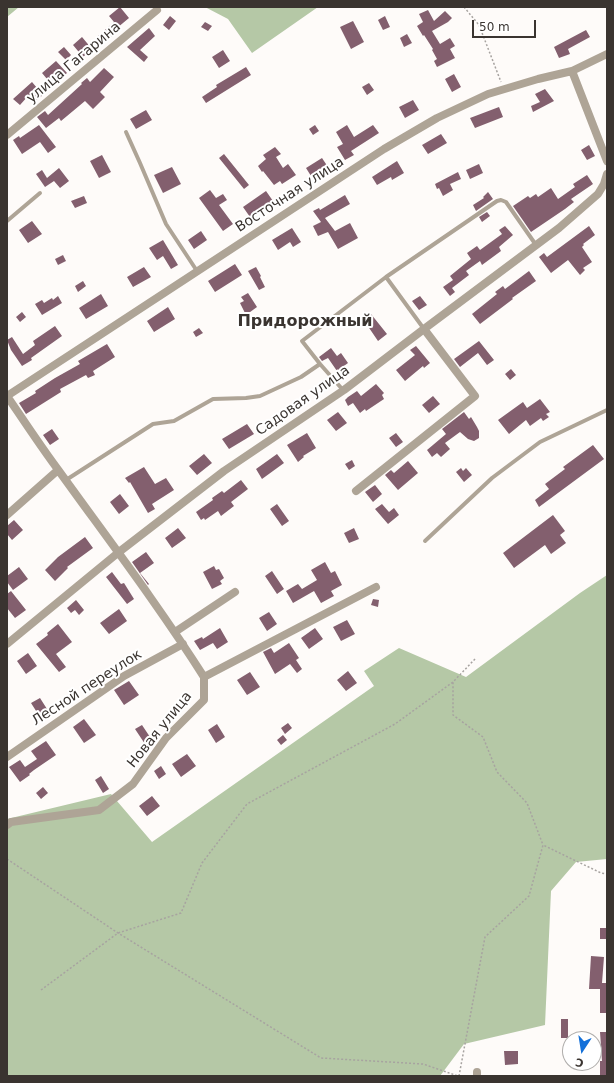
<!DOCTYPE html>
<html>
<head>
<meta charset="utf-8">
<style>
  body { margin:0 }
  #map { position:relative; width:614px; height:1083px; overflow:hidden; background:#fefbf9; font-family:"DejaVu Sans",sans-serif }
  canvas { display:block }
  .frame { position:absolute; inset:0; border:8px solid #3a3430; pointer-events:none }
  .north { position:absolute; left:562px; top:1031px; width:40px; height:40px; box-sizing:border-box; background:#fff; border:1px solid #b0aeac; border-radius:50%; rotate:192deg; font-size:11px; font-weight:700; line-height:16px; text-align:center; color:#3a3430 }
  .north::after { content:''; display:block; margin:auto; width:14px; height:18px; background:#1370d9; clip-path:polygon(50% 0,100% 100%,50% 72%,0 100%) }
  .scale { position:absolute; left:472px; top:20px; width:64px; height:18px; box-sizing:border-box; border:2px solid #3a3430; border-top:0; padding-left:5px; font-size:12px; line-height:14px; white-space:nowrap; color:#3a3430; -webkit-text-stroke:3px #fff; paint-order:stroke }
</style>
</head>
<body>
<div id="map">
<canvas width="614" height="1083"></canvas>
<div class="frame"></div>
<div class="north">С</div>
<div class="scale">50 m</div>
</div>
<script>
const c = document.querySelector('canvas').getContext('2d');
c.lineJoin = 'round';
function paint(path, color) { c.fillStyle = color; c.fill(path, 'evenodd'); }
function trace(path, color, width, dash) { c.strokeStyle = color; c.lineWidth = width; c.lineCap = dash ? 'butt' : 'round'; c.setLineDash(dash || []); c.stroke(path); }
function label(font, color, halo, rows, align = 'center') {
  c.font = font + ' "DejaVu Sans",sans-serif'; c.lineWidth = 4; c.setLineDash([]); c.textBaseline = 'middle'; c.strokeStyle = halo; c.fillStyle = color; for (const [text, x, y, turn = 0] of rows) {
    c.save(); c.translate(x, y); c.rotate((+turn || 0) * Math.PI / 180); c.textAlign = isNaN(turn) ? turn : align; if (halo) c.strokeText(text, 0, 0); c.fillText(text, 0, 0); c.restore();
  }
}
const forest = new Path2D(`
  M7,7H19L7,17Z
  M205,7H318L252,53L228,19Z
  M607,575V859L576,862L551,891L545,1025L464,1044L440,1076H7V819L111,794L152,842L374,686L364,671L399,648L466,677L580,593Z`);
const building = new Path2D(`
  M120,7L129,18L111,33L113,35L103,44L97,37L114,22L109,16Z
  M428,10L434,21L445,11L452,18L448,22L432,31L440,44L450,38L455,46L450,49L455,58L437,67L434,61L437,59L432,50L433,49L424,35L423,36L417,26L423,22L419,14Z
  M170,16L176,21L169,30L163,25Z
  M385,16L390,27L383,30L378,20Z
  M353,21L364,42L351,49L340,27Z
  M205,22L212,26L208,31L201,27Z
  M149,28L155,36L140,50L148,57L144,62L127,47Z
  M586,30L590,37L568,49L570,54L559,58L554,47Z
  M407,34L412,43L404,47L400,38Z
  M82,37L92,49L83,57L73,45Z
  M64,47L71,55L66,60L58,52Z
  M223,50L230,61L219,68L212,57Z
  M56,61L67,73L52,85L42,73Z
  M246,67L251,75L206,103L202,97L217,87L216,85Z
  M104,68L114,77L100,92L105,97L93,109L85,101L61,121L59,118L46,128L37,117L45,111L48,115L82,84L81,83L87,78L90,82Z
  M454,74L461,87L452,92L445,79Z
  M32,82L43,95L34,102L28,96L20,105L13,99Z
  M369,83L374,90L367,95L362,87Z
  M545,89L554,101L533,112L531,106L540,102L535,94Z
  M413,100L419,110L405,118L399,107Z
  M499,107L503,117L475,128L470,118Z
  M146,110L152,120L136,129L130,119Z
  M39,125L56,147L48,153L40,142L22,154L13,140L19,136L20,138Z
  M315,125L319,131L313,135L309,129Z
  M347,125L354,137L373,125L379,133L351,151L354,155L345,160L337,147L343,144L336,132Z
  M441,134L447,143L428,154L422,145Z
  M589,145L595,156L587,160L581,150Z
  M275,147L281,154L276,157L283,168L288,164L296,175L282,184L280,181L274,185L263,171L262,172L258,166L266,159L263,155Z
  M224,154L249,185L244,189L219,158Z
  M102,155L111,172L99,178L90,161Z
  M322,158L328,167L311,176L306,168Z
  M397,161L404,173L392,180L391,177L377,185L372,177Z
  M479,164L483,173L470,179L466,170Z
  M172,167L181,184L163,193L154,175Z
  M59,168L69,181L60,188L54,181L45,187L36,174L42,170L47,178Z
  M458,172L461,179L450,184L453,190L443,196L439,188L437,189L435,184Z
  M587,175L593,184L571,199L574,202L565,209L531,232L513,206L528,196L530,198L536,194L538,197L551,188L558,199L575,187L573,184Z
  M210,190L216,198L223,194L227,200L219,205L233,224L223,231L199,198Z
  M266,191L273,201L250,217L243,207Z
  M488,192L493,199L476,211L473,205L484,198L483,197Z
  M345,195L350,204L325,218L335,231L350,223L358,238L338,249L328,232L318,236L313,226L321,222L313,211L319,208L320,210Z
  M84,196L87,203L75,208L71,201Z
  M487,212L490,216L482,222L479,217Z
  M32,221L42,234L28,243L19,230Z
  M505,226L513,235L499,247L501,251L482,265L480,261L466,271L469,275L452,288L455,292L450,296L443,287L453,280L450,276L471,259L467,253L477,246L480,250L502,234L499,230Z
  M589,226L595,235L583,244L584,245L582,247L592,262L583,268L585,270L580,275L568,260L551,273L539,257L544,253L547,257Z
  M292,228L301,242L293,247L290,242L278,250L272,240Z
  M201,231L207,240L194,249L188,240Z
  M163,240L178,265L171,269L163,256L157,260L149,248Z
  M63,255L66,261L58,265L55,259Z
  M235,264L242,275L215,292L208,281Z
  M144,267L151,277L133,287L127,277Z
  M256,267L261,276L260,277L265,287L259,290L248,271Z
  M529,271L536,281L512,298L513,299L480,324L472,314L497,294L495,292L503,286L505,289Z
  M83,281L86,286L78,292L75,286Z
  M248,293L257,307L246,315L240,303L244,301L241,297Z
  M101,294L108,306L86,319L79,308Z
  M58,296L62,303L42,315L35,304L42,300L44,303L52,298L53,300Z
  M420,296L427,305L419,310L412,301Z
  M168,307L175,319L154,332L147,321Z
  M22,312L26,317L20,322L16,317Z
  M371,314L387,334L378,341L363,319Z
  M55,326L62,336L31,358L32,360L22,366L11,350L7,340L12,337L23,354L35,345L33,341Z
  M199,328L203,333L196,337L193,332Z
  M479,341L494,360L487,365L478,353L460,367L454,359Z
  M107,344L115,357L93,371L95,375L88,378L86,375L60,389L61,392L26,414L19,403L36,393L35,391L55,378L80,364L78,361Z
  M416,346L430,363L424,368L423,366L405,381L396,370L415,355L410,350Z
  M331,348L337,356L341,353L348,363L337,371L328,358L322,361L319,357Z
  M511,369L516,375L510,380L505,374Z
  M376,384L384,393L382,395L384,399L366,411L365,409L360,413L353,403L348,406L345,400L348,397L357,391L361,396Z
  M433,396L440,404L429,413L422,405Z
  M540,399L550,412L546,414L549,417L543,421L541,418L530,426L526,420L509,434L498,420L523,402L527,408Z
  M338,412L347,423L336,431L327,420Z
  M464,412L469,419L471,417L477,427L479,431V438L474,441L468,439L460,432L445,443L450,449L441,457L437,453L432,457L427,450L446,434L442,429Z
  M247,424L254,434L229,449L222,439Z
  M52,429L59,439L50,445L43,435Z
  M307,433L316,448L303,456L304,457L298,462L287,445Z
  M396,433L403,442L396,447L389,438Z
  M593,445L604,459L539,507L535,500L549,489L545,484L565,469L563,467Z
  M204,454L212,463L197,475L189,466Z
  M277,454L284,463L262,479L256,469Z
  M352,460L355,466L349,470L345,464Z
  M408,461L418,473L398,490L385,475L391,470L394,473Z
  M144,467L155,484L166,478L174,490L152,504L155,509L148,513L130,482L129,483L125,478Z
  M461,468L463,471L466,468L472,475L464,482L456,472Z
  M241,480L248,489L231,502L234,506L221,516L218,511L205,520L204,518L201,520L196,512L213,500L212,498L222,491L224,493Z
  M375,485L382,494L373,502L365,492Z
  M120,494L129,506L119,514L110,502Z
  M277,504L289,521L282,526L270,509Z
  M382,504L389,512L394,508L399,515L388,524L375,509Z
  M553,515L565,531L560,535L566,543L551,554L545,545L514,568L503,553Z
  M14,520L23,530L12,540L7,534V526Z
  M178,528L186,538L172,548L165,538Z
  M354,528L359,539L349,543L344,533Z
  M85,537L93,548L67,567L68,568L55,581L45,570L58,557Z
  M146,552L154,563L140,573L149,584L148,585L132,562Z
  M325,562L331,573L335,571L342,585L331,591L334,596L321,603L314,591L293,603L286,591L298,584L302,589L317,580L311,570Z
  M214,566L216,570L219,569L224,578L220,581L222,584L212,589L203,572Z
  M19,567L28,579L13,590L7,582V576Z
  M272,571L284,589L277,594L265,576Z
  M112,572L121,584L124,583L134,599L127,604L106,577Z
  M11,591L26,610L15,618L7,608V594Z
  M373,599L379,600L378,607L371,605Z
  M76,600L84,610L79,615L75,610L71,613L67,608Z
  M119,609L127,621L109,634L100,623Z
  M269,612L277,624L267,631L259,618Z
  M347,620L355,634L341,641L333,627Z
  M58,624L72,642L56,654L66,667L59,672L36,644L48,635L47,633Z
  M220,628L228,642L217,649L213,643L200,650L194,641L202,637L203,639Z
  M315,628L323,639L309,649L301,638Z
  M289,643L299,658L296,660L302,669L297,673L290,664L275,674L263,652L271,648L274,653Z
  M28,653L37,666L26,674L17,661Z
  M348,671L357,683L346,691L337,680Z
  M250,672L260,687L247,695L237,680Z
  M129,681L139,695L124,705L114,690Z
  M40,698L47,709L38,714L31,703Z
  M84,719L96,735L84,743L73,727Z
  M288,723L292,728L285,734L281,728Z
  M217,724L225,737L216,743L208,730Z
  M142,725L152,740L145,744L135,729Z
  M283,735L287,740L281,745L277,740Z
  M46,741L56,755L34,770L29,774L30,775L20,782L9,767L20,760L25,767L37,759L31,751Z
  M187,754L196,766L181,777L172,764Z
  M161,766L166,774L159,779L154,771Z
  M101,776L109,789L103,793L95,780Z
  M43,787L48,793L41,799L36,793Z
  M152,796L160,806L147,816L139,806Z
  M600,928H607V939H600Z
  M591,956L604,957L602,983H607V1013H600V989H589Z
  M561,1019H568V1038H561Z
  M600,1032H607V1075H600V1061H602Z
  M504,1051H518V1064L505,1065Z`);
const path = new Path2D(`
  M464,7L479,25L501,82
  M475,659L453,682V715L483,737L497,772L527,803L543,845
  M7,859L118,933L321,1058L423,1064L458,1076
  M41,990L118,933L181,913L202,863L247,804L395,724L453,682
  M459,1076L485,937L529,896L543,845L601,873L607,874`);
const lane = new Path2D(`
  M126,132L140,163L166,224L197,271
  M7,221L40,193
  M386,277L424,329
  M343,390L320,364L302,341L386,277L497,201L501,200L506,202L536,245
  M66,480L153,424L174,421L213,399L246,398L260,396L301,377L320,364
  M425,541L492,478L540,442L607,410`);
const street = new Path2D(`
  M572,71L607,161
  M7,135L157,10
  M7,396L384,149L437,118L488,94L538,79L572,71L607,54
  M7,396C24,421 41,447 59,471C108,539 159,606 204,677
  M356,491L475,396L424,329
  M7,515L58,470
  M175,632L235,592
  M7,644L119,552L224,471L344,390L424,329L559,228L598,194L604,184L607,174
  M7,757L124,676L183,644
  M7,825L11,822L99,810L133,784L166,738L204,700V677L376,587
  M477,1072V1076`);
const streetNames = [
  ["улица Гагарина",74,63,-40],
  ["Восточная улица",290,195,-33],
  ["Садовая улица",303,401,-35],
  ["Лесной переулок",87,688,-33],
  ["Новая улица",160,730,-51]
];
const quarterNames = [
  ["Придорожный",305,322]
];
paint(forest, '#b5c8a6');
paint(building, '#835f6e');
trace(path, '#a7a3a0', 1.5, [2, 2]);
trace(lane, '#aea496', 4);
trace(street, '#aea496', 8);
label('14px', '#3a3430', '#fff', streetNames);
label('bold 16px', '#3a3430', '#fff', quarterNames);
</script>
</body>
</html>
